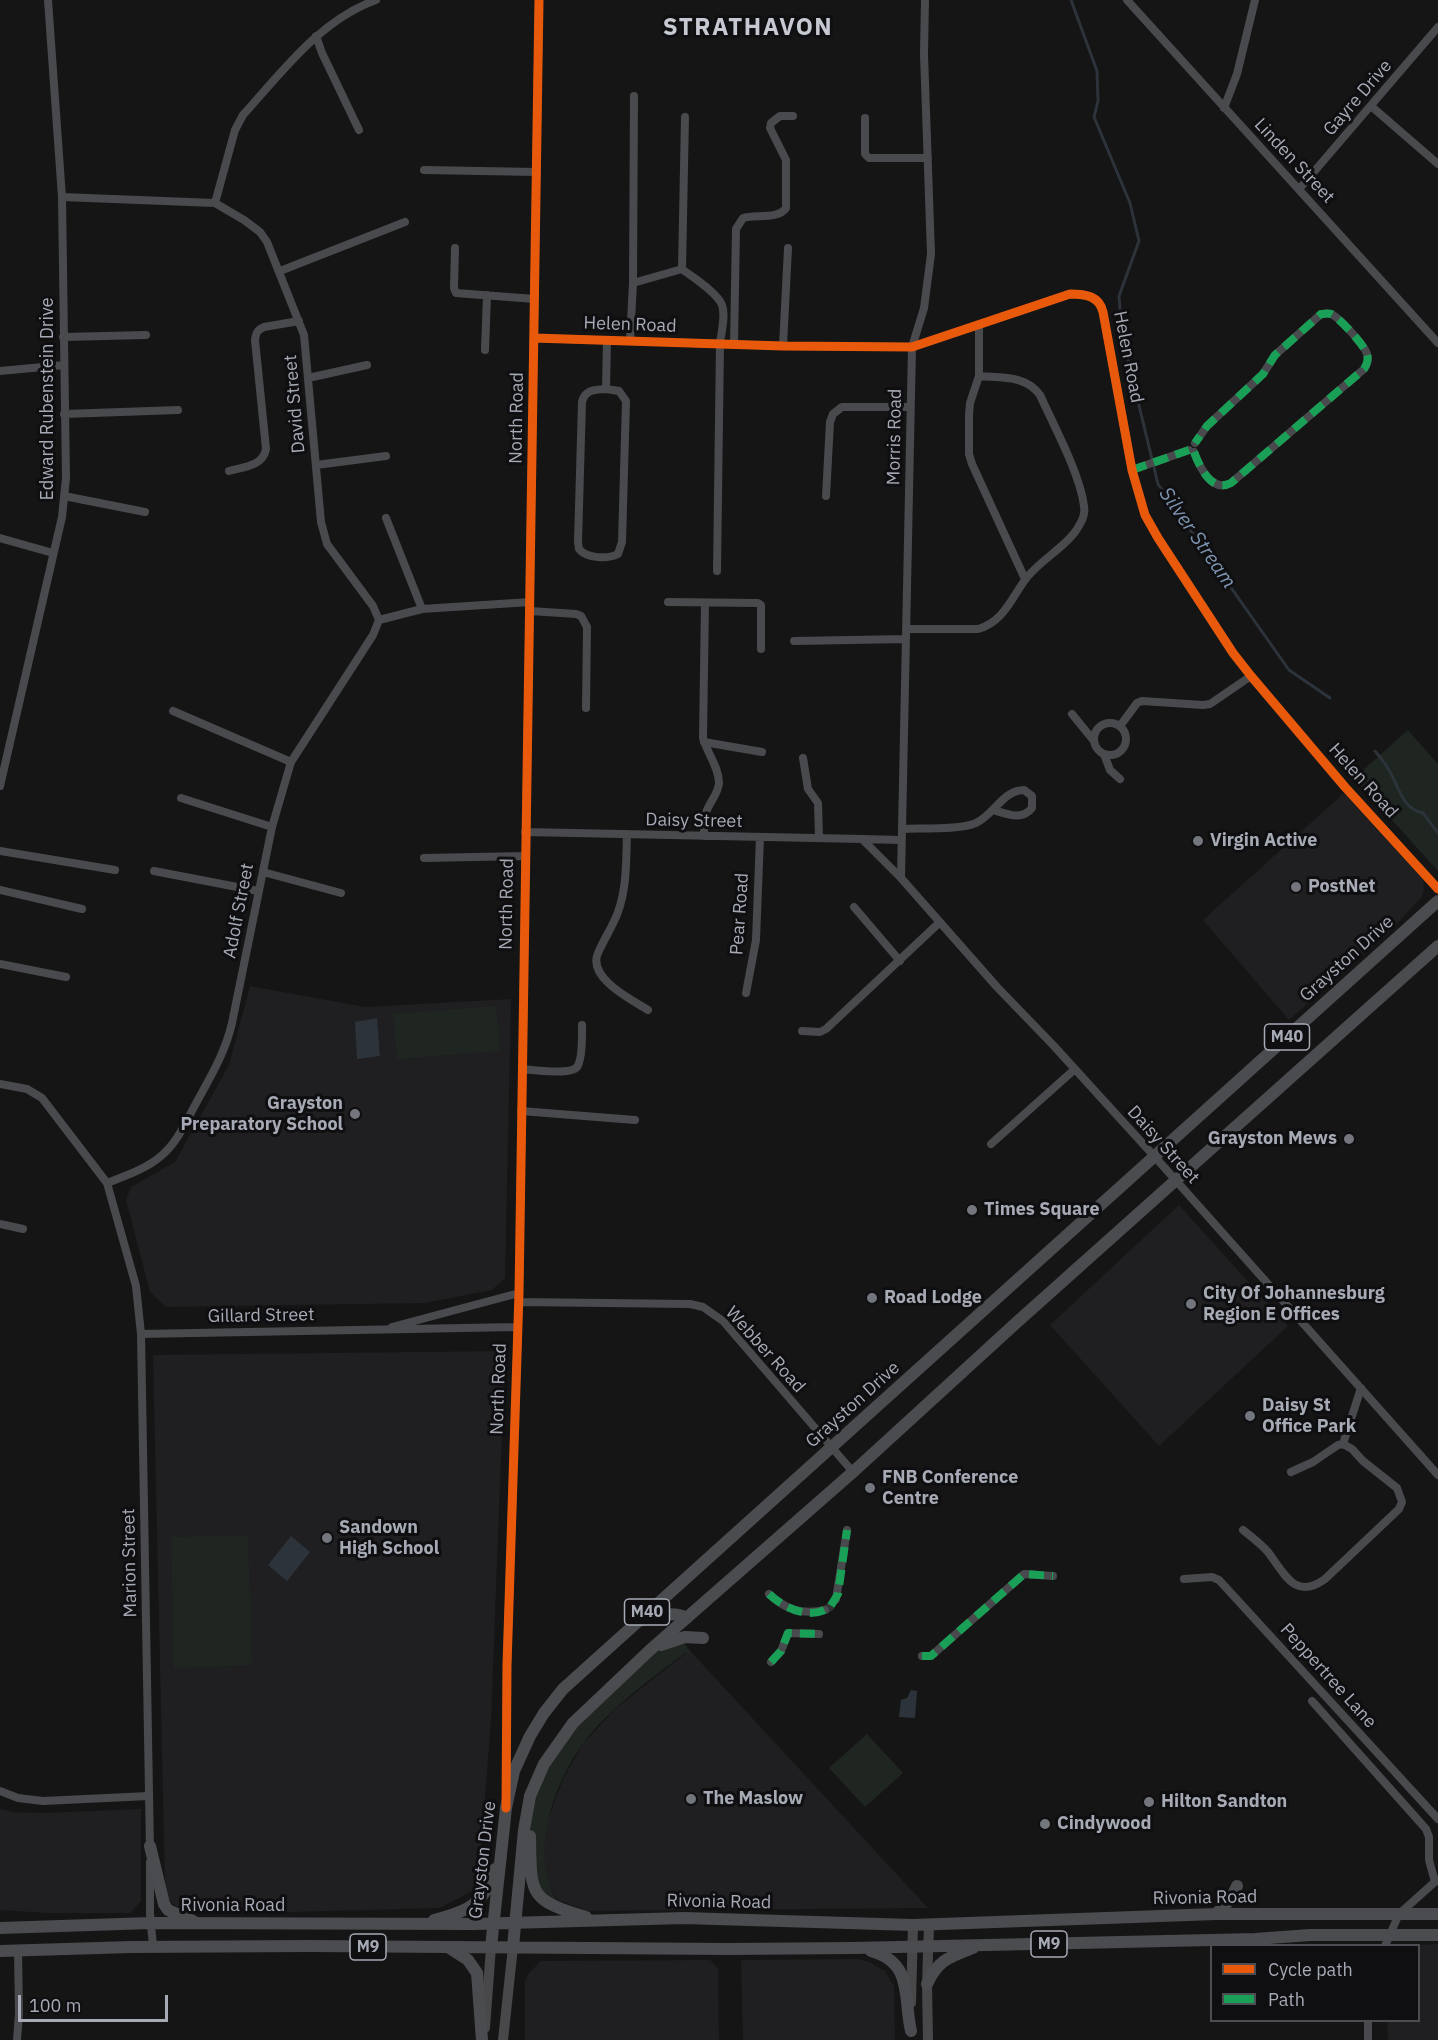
<!DOCTYPE html>
<html>
<head>
<meta charset="utf-8">
<style>
  body { margin:0 }
  #map { position:relative; width:1438px; height:2040px; overflow:hidden; background:#151515; font-family:"IBM Plex Sans",sans-serif }
  canvas { display:block }
  .legend { position:absolute; left:1210px; top:1944px; width:210px; height:78px; box-sizing:border-box; background:#0f0f11; border:2px solid #4b4d53; margin:0; padding:8px 10px; list-style:none; font-size:18px; color:#a6aab5 }
  .legend li { display:flex; align-items:center; gap:12px; height:30px }
  .legend b { width:30px; border:2px solid #4b4d53 }
  .scale { position:absolute; left:18px; top:1995px; width:150px; height:27px; box-sizing:border-box; border:3px solid #a6aab5; border-top:0; padding-left:8px; font-size:18px; line-height:21px; white-space:nowrap; color:#a6aab5; -webkit-text-stroke:4px #0f0f11; paint-order:stroke }
</style>
</head>
<body>
<div id="map">
<canvas width="1438" height="2040"></canvas>
<ul class="legend">
<li><b style="height:8px;background:#e8590c"></b>Cycle path</li>
<li><b style="height:8px;background:#1a9f57"></b>Path</li>
</ul>
<div class="scale">100 m</div>
</div>
<script>
const c = document.querySelector('canvas').getContext('2d');
c.lineJoin = 'round';
function paint(path, color) { c.fillStyle = color; c.fill(path, 'evenodd'); }
function trace(path, color, width, dash) { c.strokeStyle = color; c.lineWidth = width; c.lineCap = dash ? 'butt' : 'round'; c.setLineDash(dash || []); c.stroke(path); }
function label(font, color, halo, rows, align = 'center') {
  c.font = font + ' "IBM Plex Sans",sans-serif'; c.lineWidth = 6; c.setLineDash([]); c.textBaseline = 'middle'; c.strokeStyle = halo; c.fillStyle = color; for (const [text, x, y, turn = 0] of rows) {
    c.save(); c.translate(x, y); c.rotate((+turn || 0) * Math.PI / 180); c.textAlign = isNaN(turn) ? turn : align; if (halo) c.strokeText(text, 0, 0); c.fillText(text, 0, 0); c.restore();
  }
}
const built = new Path2D(`
  M1344,793L1423,880L1424,889L1421,898L1388,933L1289,1020L1203,920Z
  M250,986L365,1007L511,999L505,1278L492,1290L425,1303L166,1307L150,1292L126,1200L131,1187L175,1162L229,1065Z
  M1179,1205L1288,1326L1159,1446L1050,1325Z
  M505,1351L491,1720L478,1888L440,1908L216,1914L176,1906L170,1902L166,1894L165,1884L153,1355Z
  M686,1653L693,1654L928,1908L588,1911L558,1900L551,1890L544,1866V1843L548,1819L563,1779L582,1745L615,1709Z
  M0,1809L13,1812L44,1813L141,1809V1901L130,1913H47L0,1910Z
  M1438,1944V2040H1388L1387,2021L1418,2020L1417,1945Z
  M858,1959L869,1962L885,1971L894,1986L895,2040H743L741,1960Z
  M710,1960L718,1968L719,2040H525V1981L529,1973L541,1961Z`);
const green = new Path2D(`
  M1408,730L1438,764V871L1354,778Z
  M496,1006L500,1051L397,1059L393,1014Z
  M248,1535L252,1665L174,1668L171,1537Z
  M671,1628L693,1654L685,1653C650,1680 609,1708 582,1745C557,1779 536,1837 548,1879C550,1886 552,1895 557,1900C564,1906 579,1908 588,1911L585,1918L549,1907L529,1866L532,1796L554,1749Z
  M867,1734L903,1773L865,1807L829,1768Z`);
const water = new Path2D(`
  M377,1018L380,1056L357,1059L355,1022Z
  M291,1536L310,1552L287,1581L268,1565Z
  M911,1690L917,1691L915,1718L899,1717L901,1700L907,1698Z`);
const stream = new Path2D(`
  M1071,0L1097,71L1098,101L1094,117L1130,203L1139,241L1119,296L1122,335L1158,484L1289,670L1330,698
  M1375,751C1380,757 1385,763 1389,770C1399,787 1402,809 1423,813L1438,833`);
const streetTunnel = new Path2D(`
  M825,1610L830,1607L836,1599`);
const street = new Path2D(`
  M1127,0C1230,115 1335,228 1438,343
  M316,36L322,53L359,130
  M1371,106L1438,164
  M1224,108L1237,74L1255,0
  M865,118V154L869,158H928
  M424,170L537,172
  M1300,188L1438,27
  M62,197L215,203L244,220L260,232L267,242L304,335L321,522L327,544L373,606L379,620L422,609L530,602
  M215,203L235,130L243,115C282,72 320,20 376,0
  M455,248L454,288L456,293L535,299
  M682,269C692,277 717,292 722,305C726,316 721,333 720,344L717,571
  M682,269L685,117
  M280,271L405,222
  M633,283L682,269
  M979,326V376L970,403L969,415V454L972,464L1025,579
  M63,337L146,335
  M534,338L783,346L912,347L1070,294C1086,294 1099,296 1103,312L1132,470L1145,515L1158,538L1233,653L1251,676L1345,787L1438,889
  M630,341L633,283L634,96
  M734,345L736,229L743,218C755,214 778,220 786,208V160L770,128L771,123L780,116H793
  M783,346L788,248
  M485,350L487,295
  M0,371L64,365
  M308,378L367,365
  M606,389L619,391L626,401L622,542L618,554C608,559 587,559 579,549L578,542L582,402C585,389 595,390 606,389Z
  M606,389L607,340
  M64,414L178,410
  M1194,452C1200,468 1212,493 1231,483L1364,369C1367,364 1369,360 1367,354C1365,346 1339,317 1331,314C1327,313 1325,314 1321,314L1275,355L1263,374L1207,426L1195,443
  M316,465L386,456
  M1132,470L1189,450
  M229,471C244,467 263,466 266,449L255,340C256,333 257,330 264,327L299,321
  M64,496L145,512
  M826,496L830,422L833,414L842,407H910
  M386,518L422,609
  M0,538L53,553
  M668,602L758,603L761,605V649
  M530,611L576,614L581,616L587,627L586,708
  M906,629H978C1003,622 1011,599 1025,580C1039,560 1069,546 1080,524C1083,519 1085,512 1084,506C1080,474 1054,426 1040,395C1026,375 1001,378 979,376
  M794,641L906,639
  M173,711L291,762
  M1072,714L1094,741
  M1094 739a16 16 0 1 1 32 0a16 16 0 1 1-32 0Z
  M1120,726L1137,703L1142,701L1203,705L1210,704L1251,676
  M704,742L762,752
  M1104,754L1110,770L1120,779
  M803,758L808,789L818,803L819,838
  M0,786L62,517L66,478L62,197L48,0
  M181,798L272,827
  M902,829C919,828 962,830 976,823C994,815 1003,790 1024,790L1032,796V808C1022,821 1007,814 993,810
  M525,832L862,839L901,878L997,987L1053,1045L1155,1157L1438,1475
  M627,834C626,861 627,887 618,912C613,926 604,939 598,953C587,978 632,1000 648,1010
  M704,836C704,829 704,820 706,813C709,802 718,795 719,783C719,767 707,753 703,738L705,603
  M862,839L901,840
  M0,851L115,870
  M424,858L525,856
  M154,871L258,891
  M263,872L341,893
  M901,878L912,347L924,308L931,254L924,54L925,0
  M0,890L82,909
  M854,907L900,961
  M0,964L66,977
  M746,993L756,940L760,837
  M802,1031L820,1032L826,1029L940,922
  M522,1069C533,1070 571,1075 577,1067C583,1059 582,1034 582,1025
  M0,1084L27,1089L42,1098L107,1183L136,1286L141,1334L150,1850
  M521,1111L635,1120
  M991,1144L1075,1069
  M107,1183C125,1176 146,1169 161,1156C176,1144 185,1124 194,1107C209,1079 225,1054 232,1023L272,827L291,762L373,635L379,620
  M0,1224L23,1229
  M519,1302L690,1304L703,1307L723,1321L853,1472
  M392,1327L519,1293
  M141,1334L517,1327
  M1343,1444L1361,1388
  M1243,1530C1252,1537 1261,1544 1268,1552C1284,1573 1295,1601 1325,1579L1399,1509L1402,1502L1397,1488L1363,1461L1352,1449L1343,1444L1338,1445L1313,1462L1291,1472
  M1184,1579L1212,1577L1219,1580L1438,1819
  M769,1594C786,1610 802,1615 825,1610
  M836,1599L847,1530
  M922,1656H931L1024,1574L1053,1576
  M771,1662L781,1651L788,1633L819,1634
  M1312,1701L1426,1829L1429,1837V1860L1435,1882
  M506,1788L507,1665L519,1293L539,0
  M0,1791L18,1798L43,1801L149,1796
  M150,1862V1913L153,1947
  M1385,1946L1399,1914L1437,1880
  M1368,2020V2040
  M17,2040L19,2013L18,1950`);
const secondary = new Path2D(`
  M911,2003L913,1925
  M485,2028L491,1947
  M503,2040L513,1947
  M928,2040L927,1984L929,1925`);
const primary = new Path2D(`
  M639,1621C656,1617 671,1610 687,1618
  M661,1645L685,1637L703,1638
  M530,1836C531,1894 528,1900 586,1917
  M150,1846L164,1904L168,1910L193,1921
  M1216,1914L1231,1899L1237,1886
  M434,1920C467,1912 485,1904 495,1869
  M0,1928L151,1923L474,1924L684,1918L913,1925L1216,1914H1438
  M448,1947L468,1960L477,1973L482,2040
  M491,1947L506,1808L514,1771L530,1736L544,1713L563,1689L1438,901
  M513,1947L524,1830L530,1796L544,1764L573,1723L650,1650L853,1472L1016,1323L1438,946
  M0,1951L131,1947L310,1946L728,1949L853,1948L1255,1939L1310,1935H1438
  M871,1951C914,1963 903,1997 911,2031
  M927,1984C938,1960 949,1957 973,1948`);
const quiet = new Path2D(`
  M1194,452C1200,468 1212,493 1231,483L1364,369C1367,364 1369,360 1367,354C1365,346 1339,317 1331,314C1327,313 1325,314 1321,314L1275,355L1263,374L1207,426L1195,443
  M1132,470L1189,450
  M769,1594C784,1608 810,1621 830,1607L838,1594L847,1530
  M922,1656H931L1024,1574L1053,1576
  M771,1662L781,1651L788,1633L819,1634`);
const cycleway = new Path2D(`
  M534,338L783,346L912,347L1070,294C1086,294 1099,296 1103,312L1132,470L1145,515L1158,538L1233,653L1251,676L1345,787L1438,889
  M506,1808L507,1665L519,1293L539,0`);
const markers = [
  [1198,841,6,"#73767d"],
  [1296,887,6,"#73767d"],
  [355,1114,6,"#73767d"],
  [1349,1139,6,"#73767d"],
  [972,1210,6,"#73767d"],
  [872,1298,6,"#73767d"],
  [1191,1304,6,"#73767d"],
  [1250,1416,6,"#73767d"],
  [870,1488,6,"#73767d"],
  [327,1538,6,"#73767d"],
  [691,1799,6,"#73767d"],
  [1149,1802,6,"#73767d"],
  [1045,1824,6,"#73767d"]
];
const shields = [
  [1287,1037,45],
  [647,1612,45],
  [1049,1944,36],
  [368,1947,36]
];
const shieldNames = [
  ["M40",1287,1037],
  ["M40",647,1612],
  ["M9",1049,1944],
  ["M9",368,1947]
];
const streetNames = [
  ["Gayre Drive",1358,98,-49],
  ["Linden Street",1294,161,47],
  ["Helen Road",630,325,2],
  ["Helen Road",1128,357,79],
  ["Edward Rubenstein Drive",48,399,-90],
  ["David Street",295,404,-95],
  ["North Road",517,418,-89],
  ["Morris Road",895,437,-89],
  ["Helen Road",1363,781,48],
  ["Daisy Street",694,821,1],
  ["North Road",507,904,-89],
  ["Adolf Street",239,911,-79],
  ["Pear Road",740,914,-86],
  ["Grayston Drive",1347,959,-42],
  ["Daisy Street",1163,1145,48],
  ["Gillard Street",261,1316,-1],
  ["Webber Road",765,1350,48],
  ["North Road",499,1389,-88],
  ["Grayston Drive",853,1405,-42],
  ["Marion Street",130,1563,-91],
  ["Peppertree Lane",1328,1676,48],
  ["Grayston Drive",483,1860,-83],
  ["Rivonia Road",1205,1898,-1],
  ["Rivonia Road",719,1902,1],
  ["Rivonia Road",233,1906]
];
const poiNames = [
  ["Virgin Active",1210,841],
  ["PostNet",1308,887],
  ["Grayston",343,1104,"right"],
  ["Preparatory School",343,1125,"right"],
  ["Grayston Mews",1337,1139,"right"],
  ["Times Square",984,1210],
  ["City Of Johannesburg",1203,1294],
  ["Region E Offices",1203,1315],
  ["Road Lodge",884,1298],
  ["Daisy St",1262,1406],
  ["Office Park",1262,1427],
  ["FNB Conference",882,1478],
  ["Centre",882,1499],
  ["Sandown",339,1528],
  ["High School",339,1549],
  ["The Maslow",703,1799],
  ["Hilton Sandton",1161,1802],
  ["Cindywood",1057,1824]
];
const waterNames = [
  ["Silver Stream",1197,538,55]
];
const districtNames = [
  ["STRATHAVON",748,28]
];
paint(built, '#1f1f21');
paint(green, '#1f2520');
paint(water, '#2c333a');
trace(stream, '#2c333a', 3);
trace(streetTunnel, '#323335', 8, [8, 4]);
trace(street, '#494a4d', 8);
trace(secondary, '#48484b', 10);
trace(primary, '#4b4c4f', 12);
trace(quiet, '#1a9f57', 8, [15, 8]);
trace(cycleway, '#e8590c', 9);
for (const [x, y, r, color] of markers) { const dot = new Path2D(); dot.arc(x, y, r, 0, 2 * Math.PI); c.fillStyle = color; c.fill(dot); trace(dot, '#0f0f11', 2); }
for (const [x, y, w] of shields) { const box = new Path2D(); box.roundRect(x - w / 2, y - 13, w, 26, 4.5); c.fillStyle = '#0f0f11'; c.fill(box); trace(box, '#a6aab5', 1.5); }
label('bold 16px', '#a6aab5', null, shieldNames);
label('18px', '#a6aab5', '#0f0f11', streetNames);
label('bold 18px', '#a6aab5', '#0f0f11', poiNames, 'left');
label('italic 20px', '#7e95b0', '#0f0f11', waterNames);
c.letterSpacing = '1.5px';
label('bold 24px', '#c7c9d2', '#0f0f11', districtNames);
c.letterSpacing = '0px';
</script>
</body>
</html>
